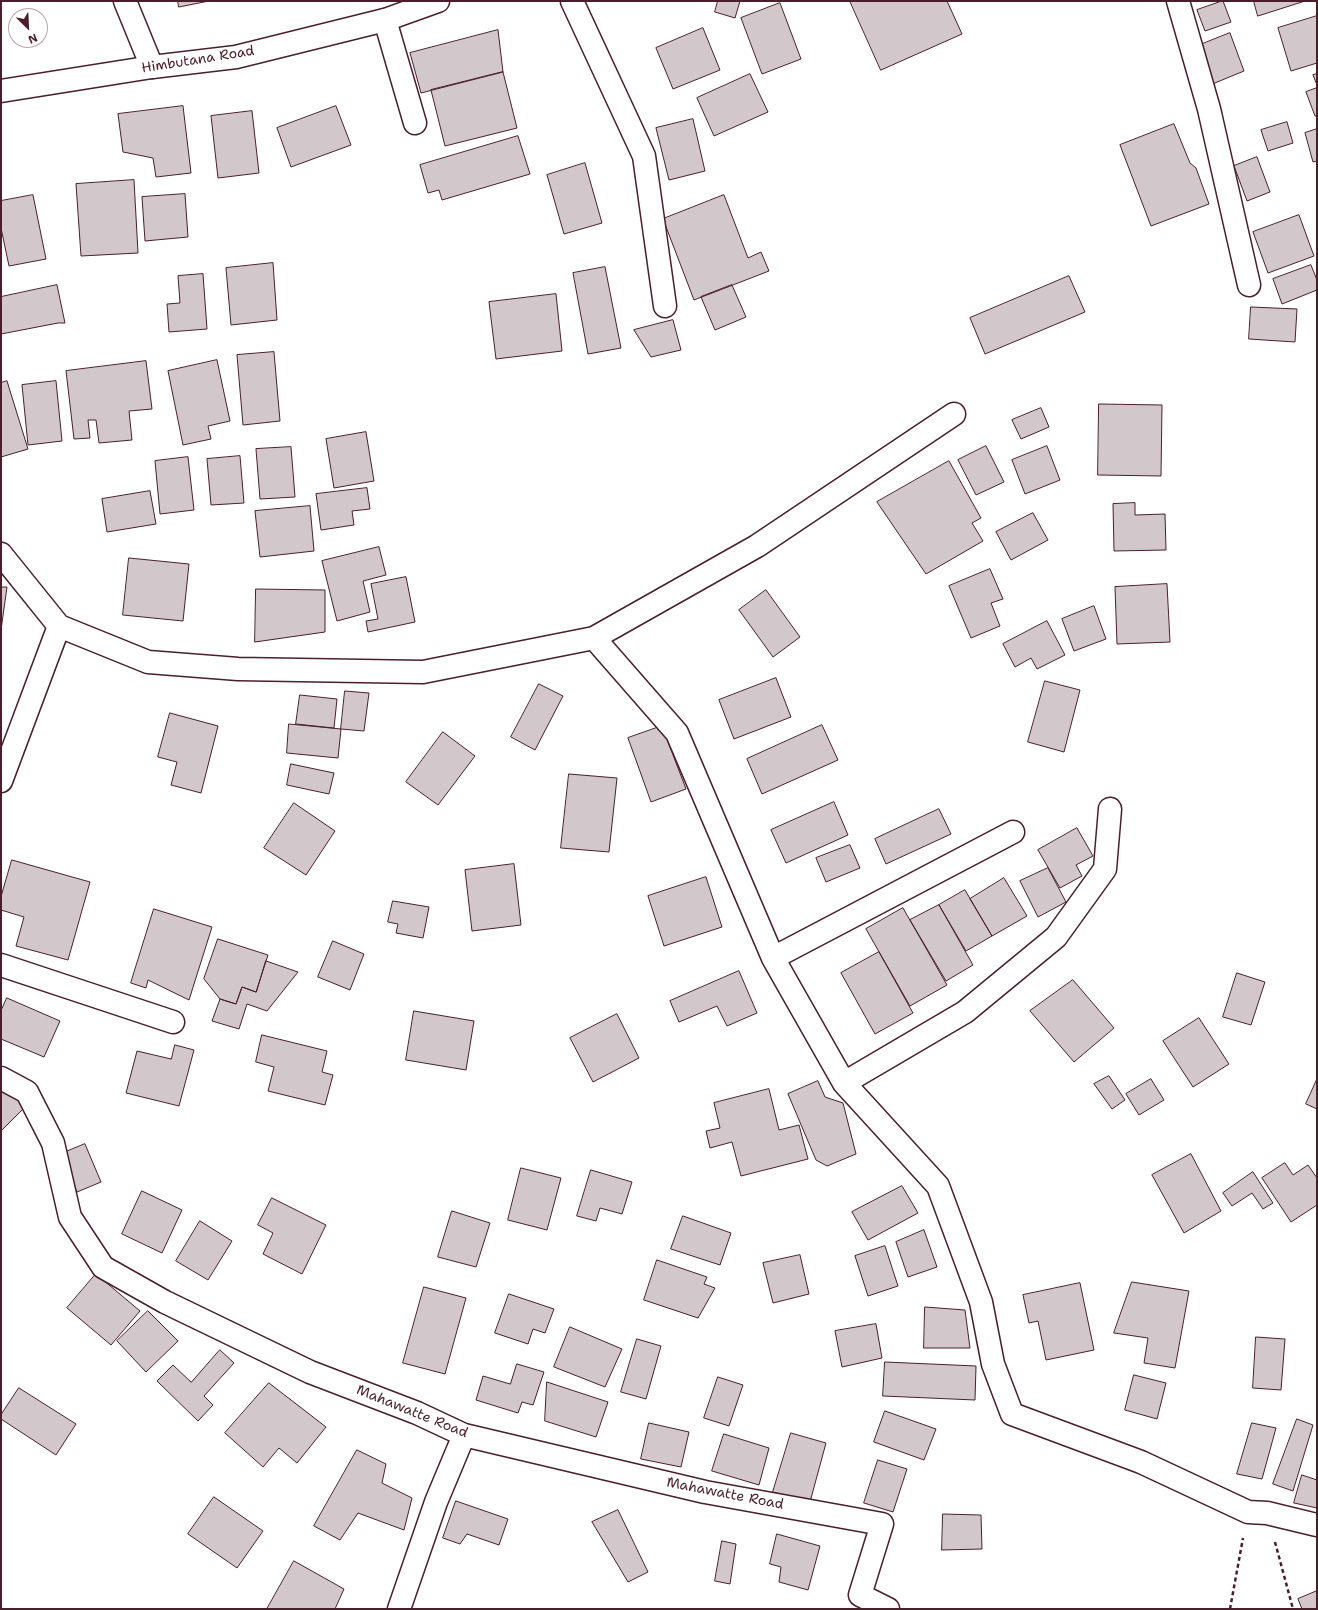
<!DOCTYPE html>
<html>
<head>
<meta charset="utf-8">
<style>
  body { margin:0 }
  #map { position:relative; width:1318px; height:1610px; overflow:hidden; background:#fff; font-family:"Shantell Sans",sans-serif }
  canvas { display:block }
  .frame { position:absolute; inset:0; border:2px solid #4a1f2b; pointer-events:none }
  .north { position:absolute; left:8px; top:8px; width:40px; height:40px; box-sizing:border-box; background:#fff; border:1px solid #b7a5aa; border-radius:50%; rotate:156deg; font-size:11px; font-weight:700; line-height:16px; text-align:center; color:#4a1f2b }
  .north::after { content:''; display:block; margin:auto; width:14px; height:18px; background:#4a1f2b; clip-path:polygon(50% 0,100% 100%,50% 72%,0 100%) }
</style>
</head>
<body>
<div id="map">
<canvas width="1318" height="1610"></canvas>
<div class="frame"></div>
<div class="north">N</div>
</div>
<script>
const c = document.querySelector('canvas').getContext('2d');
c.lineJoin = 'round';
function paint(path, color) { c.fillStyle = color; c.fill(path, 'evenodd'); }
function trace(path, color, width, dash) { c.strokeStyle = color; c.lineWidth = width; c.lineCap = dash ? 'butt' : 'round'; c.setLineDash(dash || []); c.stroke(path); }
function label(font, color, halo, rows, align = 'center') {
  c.font = font + ' "Shantell Sans",sans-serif'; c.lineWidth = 3.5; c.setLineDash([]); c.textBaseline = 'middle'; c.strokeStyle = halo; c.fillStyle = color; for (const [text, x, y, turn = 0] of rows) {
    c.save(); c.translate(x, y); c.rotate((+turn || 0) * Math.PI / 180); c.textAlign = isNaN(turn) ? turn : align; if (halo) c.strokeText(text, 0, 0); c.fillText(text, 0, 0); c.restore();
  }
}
const building = new Path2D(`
  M178,1H209L179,7Z
  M718,1H740L735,18L715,12Z
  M850,1H947L962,34L881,70Z
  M1223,1L1231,22L1205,31L1197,10Z
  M1254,1H1305L1258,16Z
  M780,3L801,59L762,74L741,18Z
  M1317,16V63L1291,71L1278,28Z
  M703,28L720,70L673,89L656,48Z
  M498,30L503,72L421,93L410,53Z
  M1230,33L1244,71L1210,85L1195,47Z
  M503,72L517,128L445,146L431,90Z
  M750,74L768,112L714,136L697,98Z
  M1317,74V85L1313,75Z
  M1317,88V116H1315L1306,92Z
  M183,106L191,173L156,177L153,158L123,152L118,114Z
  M336,106L351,145L291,167L277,128Z
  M252,111L259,173L218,178L211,116Z
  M693,119L705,171L669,180L656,128Z
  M1287,122L1293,143L1268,151L1261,130Z
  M1174,124L1190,163L1196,168L1209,204L1151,226L1120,145Z
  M1317,129V161L1313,162L1305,133Z
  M518,136L530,174L442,200L439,190L428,193L420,165Z
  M1257,157L1270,192L1247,201L1234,166Z
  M585,163L602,223L564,234L547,175Z
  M134,180L138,253L81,256L76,184Z
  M185,194L188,237L145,241L142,197Z
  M33,195L46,259L9,266L1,228V201Z
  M724,195L748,258L761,252L769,271L694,300L663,219Z
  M1299,215L1314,256L1268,273L1253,232Z
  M273,263L277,320L231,325L226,268Z
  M1311,265L1317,280V290L1282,304L1273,279Z
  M605,267L621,348L588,354L573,273Z
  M203,274L207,329L169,332L167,304L180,303L178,276Z
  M1069,276L1085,312L985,354L970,318Z
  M57,285L65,323H58L1,334V297Z
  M732,285L746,317L715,330L701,297Z
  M556,294L562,351L496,359L489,302Z
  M1251,307L1297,309L1295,342L1249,339Z
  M673,320L681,350L651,357L634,330Z
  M274,352L280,421L243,425L237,355Z
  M217,360L230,421L208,426L211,439L183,445L168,371Z
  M146,361L152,409L129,411L132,440L99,443L96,420H88L90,438L74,439L66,371Z
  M7,381L28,449L1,457V383Z
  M56,381L62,441L28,445L22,385Z
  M1099,404L1162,405L1161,476L1098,475Z
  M1041,408L1049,427L1021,439L1012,420Z
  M366,432L374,481L334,488L326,439Z
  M986,446L1004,482L976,495L958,460Z
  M1047,446L1060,480L1025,494L1012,460Z
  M291,447L295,497L260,499L256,449Z
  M240,456L244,503L211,505L207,459Z
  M188,457L194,510L160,514L155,461Z
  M949,461L981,518L972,523L983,541L926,574L877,502Z
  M367,488L370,509L352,511L354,525L321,530L316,494Z
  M150,491L156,524L107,532L102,499Z
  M1135,503V515L1165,514L1166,550L1114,551L1113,504Z
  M310,506L314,551L260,557L255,511Z
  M1033,513L1048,540L1011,560L996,532Z
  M379,547L386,575L363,581L370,612L337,621L322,561Z
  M129,558L189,564L183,621L123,615Z
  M990,569L1003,599L991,603L1000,626L971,638L949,586Z
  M406,577L415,622L368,632L366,621L378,619L371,584Z
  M1167,584L1170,642L1117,644L1115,587Z
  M1,587H7L1,630Z
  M256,589L325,590V632L255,642Z
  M766,590L800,637L773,657L739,610Z
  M1094,606L1106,639L1074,651L1062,619Z
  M1047,621L1065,655L1037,669L1031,658L1015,667L1003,644Z
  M776,678L791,717L734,739L719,700Z
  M1045,681L1080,690L1064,752L1028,742Z
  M539,684L563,696L535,750L511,737Z
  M345,691L369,693L364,731L341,729Z
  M300,695L337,699L334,728L296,724Z
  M170,713L218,726L201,793L171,785L177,762L158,757Z
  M289,724L341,729L338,758L287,753Z
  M822,725L838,760L762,794L747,759Z
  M662,726L686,789L651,802L628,738Z
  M443,732L475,756L438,805L406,782Z
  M291,764L334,773L329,794L287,785Z
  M569,774L617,778L609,852L561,848Z
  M834,802L848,835L786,863L771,830Z
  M294,803L335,831L306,875L264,848Z
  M939,809L951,834L886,864L875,839Z
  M1077,828L1093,856L1076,865L1082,876L1060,888L1038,850Z
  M850,845L860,868L826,882L816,858Z
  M12,860L90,882L68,960L16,946L24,917L1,910V897Z
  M514,864L521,925L472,931L465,870Z
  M1048,868L1066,902L1038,917L1020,881Z
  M706,877L722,927L664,946L648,896Z
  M1004,878L1027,916L992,936L970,899Z
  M965,890L992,936L966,951L939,905Z
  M393,901L429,907L423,938L396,933L398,924L388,922Z
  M939,905L973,965L946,981L910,920Z
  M903,908L947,985L910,1006L866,929Z
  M154,909L212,927L189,1000L148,980L146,988L131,983Z
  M218,939L268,955L256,992L242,987L236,1004L220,999L204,979Z
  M333,941L364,954L350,990L318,977Z
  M879,952L913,1013L875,1034L841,973Z
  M266,961L298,972L267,1011L247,1004L239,1029L212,1021L220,999L236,1004L242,987L256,992Z
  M739,971L757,1013L727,1026L717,1006L679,1022L670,1001Z
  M1237,973L1265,982L1251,1025L1223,1017Z
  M1073,980L1114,1028L1074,1062L1030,1011Z
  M7,998L60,1021L44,1057L1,1039V1011Z
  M414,1011L474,1021L466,1070L406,1060Z
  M617,1014L639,1058L593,1082L570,1038Z
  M1199,1018L1229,1064L1193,1087L1163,1041Z
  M262,1035L327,1051L322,1072L333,1075L325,1105L268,1091L274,1067L256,1062Z
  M175,1045L194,1050L179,1106L126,1093L137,1051L171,1059Z
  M1109,1076L1125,1100L1112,1109L1094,1084Z
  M1151,1079L1164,1100L1139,1115L1126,1094Z
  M1317,1079V1109L1306,1104Z
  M818,1081L825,1097L843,1103L856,1154L827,1166L816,1160L788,1094Z
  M1,1083L27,1105L1,1131Z
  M769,1089L779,1130L799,1125L808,1159L741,1176L732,1142L710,1148L706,1131L720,1128L714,1103Z
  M85,1144L101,1182L77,1192L61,1154Z
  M1191,1154L1221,1211L1184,1233L1152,1175Z
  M1285,1163L1293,1175L1308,1165L1317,1178V1205L1291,1222L1262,1178Z
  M521,1168L561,1178L547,1230L508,1220Z
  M591,1170L632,1182L622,1214L600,1208L596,1221L577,1216Z
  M1253,1172L1273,1203L1263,1209L1252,1193L1232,1206L1223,1193Z
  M902,1186L918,1213L868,1240L852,1212Z
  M142,1191L182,1210L162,1253L122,1234Z
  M272,1198L326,1225L302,1274L263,1254L273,1233L258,1225Z
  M452,1211L490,1223L476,1267L438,1257Z
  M683,1216L731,1233L720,1265L671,1249Z
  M200,1221L232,1241L208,1280L176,1261Z
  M924,1230L937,1267L908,1277L896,1242Z
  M885,1246L898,1286L868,1296L855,1256Z
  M800,1255L809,1294L773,1303L763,1263Z
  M657,1260L707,1277L704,1284L715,1288L698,1318L644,1300Z
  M96,1274L140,1311L111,1345L67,1308Z
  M1132,1282L1189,1291L1175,1368L1144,1363L1148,1338L1114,1333Z
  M1080,1283L1094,1350L1046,1360L1038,1321L1029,1323L1023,1295Z
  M424,1287L466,1298L445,1374L403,1363Z
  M509,1294L554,1309L545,1333L533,1329L528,1344L495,1333Z
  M925,1307L965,1310L970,1348H924Z
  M148,1311L178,1341L146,1372L117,1341Z
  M876,1324L882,1358L842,1367L835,1331Z
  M570,1327L622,1349L605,1387L554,1367Z
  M1256,1337L1285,1339L1281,1390L1253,1388Z
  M637,1339L661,1346L646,1399L621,1392Z
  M220,1350L234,1363L204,1396L213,1405L198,1421L157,1381L173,1365L191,1382Z
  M885,1362L976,1366L975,1400L883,1396Z
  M517,1364L544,1372L533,1405L522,1402L518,1413L476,1400L483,1376L510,1384Z
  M1134,1375L1166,1383L1157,1419L1125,1410Z
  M718,1377L743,1385L729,1426L704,1418Z
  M547,1382L608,1402L596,1437L545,1421Z
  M269,1383L326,1427L297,1463L279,1448L263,1467L225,1433Z
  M19,1388L76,1424L56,1455L1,1419V1415Z
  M885,1411L936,1429L924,1460L874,1442Z
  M1297,1419L1313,1425L1293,1491L1273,1484Z
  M649,1423L689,1432L681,1467L641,1459Z
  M1252,1423L1276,1428L1262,1479L1237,1474Z
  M791,1433L826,1443L810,1502L773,1492Z
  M724,1434L769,1448L759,1485L712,1471Z
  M357,1450L386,1464L382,1483L412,1498L404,1530L358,1513L340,1540L314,1526Z
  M878,1460L907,1469L893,1512L864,1503Z
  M1302,1475L1317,1480V1508L1294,1503Z
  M214,1497L263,1531L237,1568L188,1534Z
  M456,1501L508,1519L499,1545L467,1534L460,1544L443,1538Z
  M618,1510L648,1572L628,1582L592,1522Z
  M943,1514L981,1515L982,1549L942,1550Z
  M777,1534L820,1546L808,1590L779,1582L781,1567L770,1564Z
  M722,1541L736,1544L730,1584L715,1581Z
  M294,1561L344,1589L335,1609H267Z
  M1317,1591V1609H1302L1298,1599Z`);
const path = new Path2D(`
  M1275,1542L1293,1609
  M1230,1609L1243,1538`);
const minor = new Path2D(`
  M125,1L152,67
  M572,1L644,156L665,306
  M1178,1L1209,109L1249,285
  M385,20L415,123
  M1,554L59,626L148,662L238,669L423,672L594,638L757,546L954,414
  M594,638L677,733L773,958L844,1083L938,1186L981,1302L993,1364L1012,1414L1141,1462L1248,1512L1267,1513L1317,1525
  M1,781L59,626
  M773,958L1013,832
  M1,965L173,1022
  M1,1078L27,1092L53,1143L70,1217L103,1267L165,1302L310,1372L417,1413L464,1435L705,1492L882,1524L860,1595L888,1609
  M844,1083L965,1012L1056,937L1105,869L1110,809
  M399,1609L436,1502L464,1435`);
const tertiary = new Path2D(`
  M1,91L152,67L236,57L385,20L438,1`);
const streetNames = [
  ["Himbutana Road",198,60,-9],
  ["Mahawatte Road",412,1412,22],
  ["Mahawatte Road",725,1494,11]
];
paint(building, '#d2c7cb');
trace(building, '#4a1f2b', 1);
trace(minor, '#4a1f2b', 25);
trace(tertiary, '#4a1f2b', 25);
trace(path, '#4a1f2b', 2.5, [4, 3]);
trace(minor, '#fff', 22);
trace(tertiary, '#fff', 22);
label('14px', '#4a1f2b', '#fff', streetNames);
</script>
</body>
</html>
